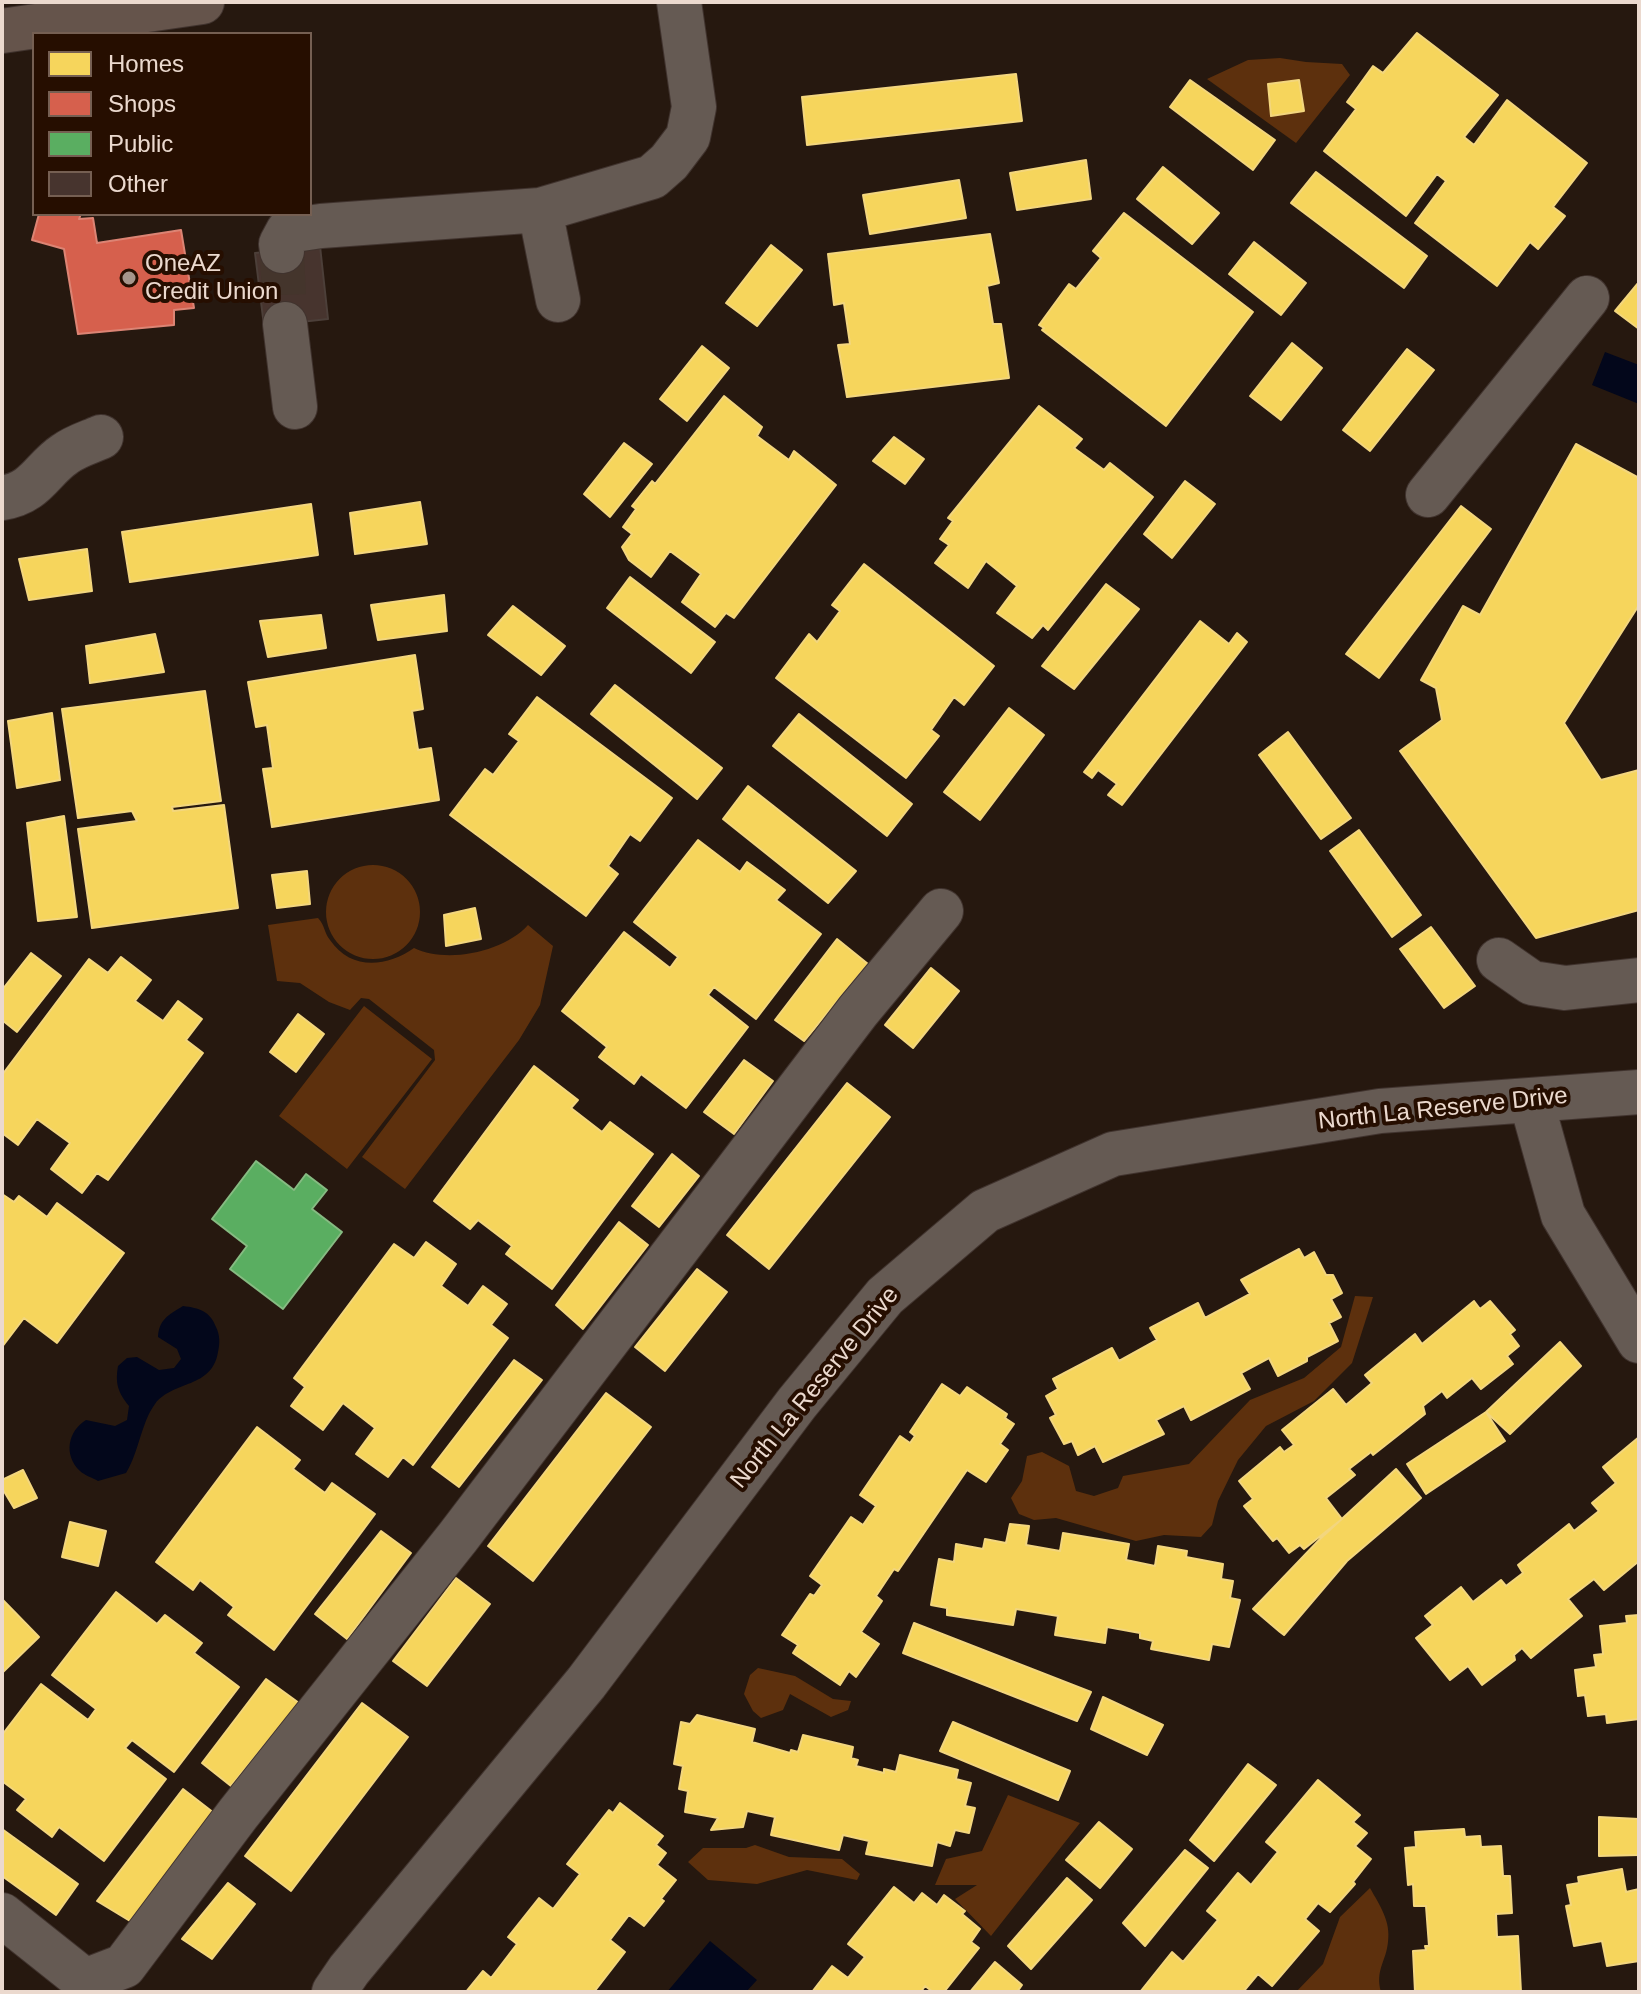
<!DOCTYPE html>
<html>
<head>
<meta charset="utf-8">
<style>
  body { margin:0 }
  #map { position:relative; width:1641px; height:1994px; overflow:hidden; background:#26180f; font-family:Arial,sans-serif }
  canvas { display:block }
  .frame { position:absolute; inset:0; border:4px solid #ebd9ce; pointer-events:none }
  .legend { position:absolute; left:32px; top:32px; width:280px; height:184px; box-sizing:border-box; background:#260e00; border:2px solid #755f52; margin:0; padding:10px 14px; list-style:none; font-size:24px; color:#ebd9ce }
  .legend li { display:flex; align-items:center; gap:16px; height:40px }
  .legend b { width:40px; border:2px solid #755f52 }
</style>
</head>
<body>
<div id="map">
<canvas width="1641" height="1994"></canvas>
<div class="frame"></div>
<ul class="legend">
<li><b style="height:22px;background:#f6d55c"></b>Homes</li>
<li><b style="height:22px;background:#d6604d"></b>Shops</li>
<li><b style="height:22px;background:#5aae61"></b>Public</li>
<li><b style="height:22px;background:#47342e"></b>Other</li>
</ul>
</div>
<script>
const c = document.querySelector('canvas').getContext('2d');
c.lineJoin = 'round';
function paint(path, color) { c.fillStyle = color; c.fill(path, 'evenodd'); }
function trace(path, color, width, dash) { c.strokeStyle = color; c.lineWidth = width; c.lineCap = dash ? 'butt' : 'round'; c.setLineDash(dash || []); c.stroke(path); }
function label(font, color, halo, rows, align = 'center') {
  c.font = font + ' Arial,sans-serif'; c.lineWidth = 8; c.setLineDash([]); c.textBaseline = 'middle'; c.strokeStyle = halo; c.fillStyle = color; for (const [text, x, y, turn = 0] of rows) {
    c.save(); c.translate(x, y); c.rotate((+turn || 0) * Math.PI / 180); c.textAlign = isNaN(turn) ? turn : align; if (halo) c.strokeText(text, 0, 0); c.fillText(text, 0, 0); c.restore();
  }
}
const green = new Path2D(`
  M1280,58L1306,62L1342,64L1350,75L1296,143L1207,79L1248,60Z
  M326 912a47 47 0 1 1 94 0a47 47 0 1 1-94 0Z
  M318,918C325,925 324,933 330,940C351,971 387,967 414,948C447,964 504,952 528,925L553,946L540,1005L519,1040L405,1189L362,1157L435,1060L434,1050L369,999L361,998L350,1010L329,1002L300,983L277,981L268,925Z
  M364,1006L432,1059L347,1169L279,1116Z
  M1355,1296L1373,1297L1352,1363L1314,1401L1266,1426L1238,1460L1218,1501L1212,1525L1201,1537L1164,1535L1136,1541L1056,1518L1034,1520L1019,1514L1011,1498L1022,1481L1027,1456L1042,1452L1069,1466L1076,1491L1094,1496L1118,1488L1123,1476L1189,1464L1250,1400L1304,1378L1341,1347Z
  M758,1668L795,1676L833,1699L851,1701L848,1710L831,1717L790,1694L783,1710L761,1718L753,1711L744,1694L750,1675Z
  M1008,1795L1080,1823L991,1936L955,1899L977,1885H935L946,1859L982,1851Z
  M755,1845L789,1857L842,1859L860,1874L857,1880L807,1870L757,1884L708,1880L688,1862L703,1848H746Z
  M1370,1888C1380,1906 1391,1921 1388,1942C1386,1962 1375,1970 1381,1992H1296L1323,1964L1340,1917Z`);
const water = new Path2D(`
  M1605,352L1639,365V404L1592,385Z
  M183,1306C199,1308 210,1311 216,1327C220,1335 220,1343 218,1352C212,1389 173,1380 155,1404C141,1423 139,1452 126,1473L98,1481C93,1478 84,1475 80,1471C63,1455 68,1431 86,1420L115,1426L127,1420L129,1406C118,1392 115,1384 118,1366L127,1358L137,1357L159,1370L174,1368L181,1359L177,1349L158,1337C159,1320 168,1315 183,1306Z
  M710,1941L757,1980L746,1992H667Z`);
const homes = new Path2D(`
  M1417,33L1498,95L1464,137L1474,145L1507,100L1587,163L1553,207L1565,216L1538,249L1530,242L1497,286L1415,223L1446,181L1437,174L1406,216L1324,151L1356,109L1347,102L1373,66L1383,73Z
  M1016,74L1022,121L807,145L802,97Z
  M1190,80L1275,140L1253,170L1170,107Z
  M1299,80L1304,111L1271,116L1268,84Z
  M1086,160L1091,199L1017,210L1010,173Z
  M1163,167L1219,213L1192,244L1137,199Z
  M1316,172L1427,256L1404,288L1291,203Z
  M959,180L966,218L870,234L863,195Z
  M1124,213L1253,312L1166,426L1042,330L1044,328L1039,325L1069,284L1076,289L1101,258L1093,251Z
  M990,234L999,283L987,286L993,324H1001L1009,378L847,397L838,345L850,344L844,303L834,305L828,254Z
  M1254,242L1306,283L1281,315L1229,274Z
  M771,245L802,270L757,326L726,303Z
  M1639,282V329L1615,311Z
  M1292,343L1322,368L1281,420L1250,396Z
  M702,346L729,368L687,421L660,399Z
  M1407,349L1434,370L1370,451L1343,430Z
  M724,396L762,427L757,436L789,460L794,451L836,485L734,618L726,613L715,627L682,602L701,574L670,551L651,577L629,560L622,547L632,534L623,527L636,509L632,506L652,481L655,484Z
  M1039,406L1082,439L1074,448L1104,470L1110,463L1153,497L1048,630L1043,625L1032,638L997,613L1017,586L986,561L968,588L935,563L949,545L940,539L953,521L948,518Z
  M894,437L924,459L905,484L873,461Z
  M624,443L652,464L610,517L584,494Z
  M1576,444L1639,478V605L1564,723L1601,780L1639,770V910L1536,938L1400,751L1442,720L1436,688L1421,680L1463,606L1480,615Z
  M1185,481L1215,504L1172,558L1144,534Z
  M420,502L427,544L355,554L350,513Z
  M311,504L318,555L130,582L122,532Z
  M1461,506L1491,529L1379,678L1346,654Z
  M87,549L92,591L29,600L19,559Z
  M864,564L994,666L964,705L954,697L931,730L939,736L906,778L776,678L809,634L817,642L840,611L832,605Z
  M630,577L715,642L691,673L607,608Z
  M1106,584L1139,609L1074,689L1042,666Z
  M444,595L447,631L378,640L371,605Z
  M513,606L565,646L541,675L488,635Z
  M321,615L326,648L268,657L260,621Z
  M1200,621L1229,644L1237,633L1247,642L1122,805L1108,795L1117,784L1098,770L1092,778L1084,772Z
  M155,634L164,672L90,683L86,646Z
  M415,655L423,709L412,711L418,750L431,748L439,800L272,827L263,769L273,768L267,725L256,727L248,682Z
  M615,685L722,768L697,799L591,714Z
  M205,691L221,801L172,807L173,811L224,805L238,908L92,928L78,829L137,821L132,811L78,818L62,709Z
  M537,697L672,798L640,841L630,834L608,866L618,874L586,916L450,815L485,769L493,775L519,741L509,734Z
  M1009,708L1044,735L980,820L944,792Z
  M52,713L60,780L17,788L8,721Z
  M799,714L912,804L887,836L773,746Z
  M1288,732L1351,818L1321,839L1259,755Z
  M748,786L856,871L828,903L723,819Z
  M64,816L77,917L38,921L27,823Z
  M1359,830L1421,915L1392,937L1330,851Z
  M698,840L740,872L747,862L785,890L776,900L821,934L756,1019L714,987L708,995L748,1027L686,1108L641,1074L634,1084L599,1057L607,1047L562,1011L624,932L670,968L678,957L634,922Z
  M307,871L310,904L277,908L272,875Z
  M475,908L481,939L446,946L444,915Z
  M1431,927L1475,986L1444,1008L1400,949Z
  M837,939L868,964L804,1041L775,1020Z
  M31,953L61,976L17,1032L2,1020V990Z
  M121,957L151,980L135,1001L163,1021L178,1001L202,1019L186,1040L203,1053L108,1180L97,1173L82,1193L51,1169L70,1143L37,1119L18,1145L2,1133V1075L89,959L108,973Z
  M931,968L959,991L913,1048L885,1025Z
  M298,1014L324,1034L296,1072L270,1052Z
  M744,1060L773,1081L734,1134L704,1112Z
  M534,1066L578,1100L571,1108L602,1132L610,1122L653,1154L552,1289L506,1254L512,1246L478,1220L470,1229L434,1201Z
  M847,1083L890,1117L769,1269L727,1235Z
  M672,1154L699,1176L659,1227L632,1206Z
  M2,1194L14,1202L19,1196L47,1217L57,1203L124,1253L57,1343L24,1318L2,1347Z
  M619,1222L648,1245L583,1329L556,1305Z
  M426,1242L456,1264L441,1286L468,1306L483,1286L507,1304L491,1325L508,1338L413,1465L403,1457L388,1477L356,1454L375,1428L343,1403L323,1430L291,1406L305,1387L294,1378L394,1244L414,1258Z
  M1299,1249L1304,1258L1314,1252L1326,1275H1333L1342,1293L1331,1299L1341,1317L1329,1323L1338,1341L1307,1357V1361L1278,1376L1269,1358L1241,1373L1250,1389L1191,1420L1184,1406L1156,1420L1164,1434L1103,1462L1095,1446L1078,1455L1072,1441L1064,1444L1050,1418L1056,1415L1046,1396L1058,1389L1053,1379L1112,1348L1119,1361L1157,1340L1150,1328L1198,1303L1205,1318L1250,1294L1241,1280Z
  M697,1269L727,1292L665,1371L635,1347Z
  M1474,1301L1480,1309L1490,1301L1515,1330L1510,1334L1519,1346L1507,1356L1513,1364L1481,1389L1472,1378L1447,1398L1442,1391L1423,1406L1425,1414L1373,1455L1371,1452L1349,1469L1355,1475L1326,1498L1342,1519L1304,1549L1300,1545L1289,1553L1277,1538L1273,1541L1244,1506L1253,1499L1239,1481L1280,1447L1284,1452L1294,1445L1282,1430L1333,1389L1346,1405L1372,1383L1365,1375L1415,1334L1422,1344Z
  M1560,1342L1581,1366L1510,1434L1486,1412Z
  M514,1360L542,1380L459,1487L432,1467Z
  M942,1384L960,1396L967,1387L1007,1414L1005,1418L1014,1424L1000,1444L1008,1450L986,1482L967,1470L898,1571L894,1569L876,1596L882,1601L861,1632L879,1644L856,1677L849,1671L840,1685L793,1653L798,1645L782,1635L810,1594L814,1596L822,1585L810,1576L851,1517L863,1525L876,1506L860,1495L900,1436L910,1443L915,1436L910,1432Z
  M606,1393L651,1427L533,1581L488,1546Z
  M1486,1412L1505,1441L1426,1494L1407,1464Z
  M257,1427L300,1460L293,1469L325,1493L332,1483L375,1514L274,1650L228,1615L234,1607L200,1580L193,1590L156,1562Z
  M1639,1437V1561L1604,1590L1594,1579L1568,1599L1582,1616L1531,1658L1522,1648L1514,1655L1515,1660L1482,1685L1468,1666L1450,1680L1416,1638L1433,1625L1425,1616L1461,1587L1473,1602L1501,1580L1506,1586L1523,1573L1518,1565L1569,1524L1574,1531L1599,1511L1592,1503L1616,1483L1603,1467Z
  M1396,1469L1421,1498L1347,1561L1284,1635L1280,1632L1253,1609L1320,1539Z
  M23,1470L37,1498L14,1508L2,1488V1480Z
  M70,1522L106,1531L98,1566L62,1557Z
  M1010,1524L1029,1526L1026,1545L1060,1551L1063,1533L1129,1544L1126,1560L1155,1566L1158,1546L1187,1551L1186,1557L1223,1564L1221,1579L1233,1581L1230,1598L1240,1600L1229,1647L1212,1644L1209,1660L1151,1649L1153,1641L1140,1638V1633L1107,1627L1105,1643L1055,1635L1058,1616L1016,1609L1013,1625L947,1615V1608L931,1605L939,1559L954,1562L956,1544L983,1549L985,1539L1006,1543Z
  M381,1531L411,1553L347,1639L315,1614Z
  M456,1578L490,1604L427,1686L393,1661Z
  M116,1592L157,1624L165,1615L202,1643L194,1653L239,1687L174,1772L132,1740L125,1748L166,1779L104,1861L59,1827L52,1837L17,1810L26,1799L2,1781V1735L41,1684L88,1720L96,1709L52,1675Z
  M2,1599L39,1637L2,1673Z
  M1639,1615V1719L1607,1723L1606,1714L1588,1716L1585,1695L1578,1696L1575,1670L1596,1667L1594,1655L1603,1654L1600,1626L1627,1623L1626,1616Z
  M914,1623L1091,1692L1077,1721L903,1653Z
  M266,1679L299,1703L231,1786L202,1763Z
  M1103,1697L1163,1725L1147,1755L1091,1729Z
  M362,1703L408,1737L291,1891L245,1856Z
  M697,1715L755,1729L752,1742L790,1753L791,1750L798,1752L803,1735L853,1747L851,1758L858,1760L856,1766L884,1773V1769L896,1772L900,1755L958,1770L956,1779L971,1783L965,1806L975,1808L969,1833L955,1830L950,1846L937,1842L932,1866L866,1854L869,1841L843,1835L839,1850L771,1835L775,1817L747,1811L743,1827L711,1830L718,1818L685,1812L688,1791L679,1789L683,1766L674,1764L681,1722L690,1724Z
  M953,1722L1070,1771L1058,1800L940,1751Z
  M1248,1764L1276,1785L1214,1861L1190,1840Z
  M1318,1780L1360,1815L1353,1822L1367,1833L1355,1846L1371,1859L1353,1882L1355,1884L1330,1912L1318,1903L1305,1919L1319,1931L1272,1986L1258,1974L1243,1992H1140L1172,1952L1183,1962L1218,1920L1207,1911L1238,1873L1251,1885L1278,1852L1266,1842Z
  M183,1789L214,1813L130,1921L97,1901Z
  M620,1803L663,1836L656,1845L666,1853L657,1865L676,1880L661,1899L664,1901L644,1926L629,1915L610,1940L625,1952L594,1992H466L483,1971L491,1978L517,1944L508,1937L539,1898L553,1909L580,1874L567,1864L609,1810L613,1813Z
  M1599,1817L1639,1819V1855L1599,1856Z
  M1099,1822L1132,1849L1100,1888L1066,1860Z
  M2,1829L78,1884L56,1915L2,1876Z
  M1464,1829L1465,1837L1480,1836L1481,1847L1501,1846L1503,1876H1510L1512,1913L1496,1914L1497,1937L1518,1936L1521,1992H1415L1413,1951L1426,1950L1425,1946H1429L1426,1906H1414L1413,1884L1408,1885L1405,1848L1416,1847L1415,1832Z
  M1185,1850L1208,1868L1145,1946L1123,1923Z
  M1622,1869L1626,1892L1639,1889V1961L1607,1966L1602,1941L1574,1946L1566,1906L1571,1905L1567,1885L1579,1883L1578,1877Z
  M1067,1878L1092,1900L1031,1969L1008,1946Z
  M228,1883L255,1904L212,1959L182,1939Z
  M894,1887L914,1903L922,1893L937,1905L944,1895L965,1911L962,1914L980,1929L971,1942L979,1948L944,1992H933L925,1986L921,1992H812L832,1966L848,1978L865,1957L848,1944Z
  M995,1962L1022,1985L1017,1992H970Z`);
const shops = new Path2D(`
  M39,214H81L79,219L93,218L97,243L181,230L194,308L174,310V325L78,334L64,249L32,240Z`);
const public = new Path2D(`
  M256,1161L294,1190L306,1174L327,1190L312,1209L342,1232L283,1309L230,1269L247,1246L212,1219Z`);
const building = new Path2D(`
  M320,246L328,319L264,326L255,253Z`);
const minorTunnel = new Path2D(`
  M282,251L285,324`);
const minor = new Path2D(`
  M282,251L281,244L288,231L321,226L540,210
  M558,300L540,210L652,177L669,162L688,137L694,107L679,2
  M285,324L295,407
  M1428,495L1587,298
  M2,498C37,492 41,470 65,454C76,446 90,442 101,437
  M1499,960L1532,983L1565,988L1639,980
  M1531,1100L1563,1215L1639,1341
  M2,1915L85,1981L124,1966L238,1814L458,1537L858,1011L941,911
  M334,1992L349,1970L586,1683L797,1403L885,1296L985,1211L1113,1154L1380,1111L1639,1092`);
const highway = new Path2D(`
  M2,31L202,2`);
const markers = [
  [129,278,8,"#a6958b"]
];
const poiNames = [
  ["OneAZ",145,264],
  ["Credit Union",145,292]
];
const streetNames = [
  ["North La Reserve Drive",1443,1109,-6],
  ["North La Reserve Drive",815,1388,-51]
];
paint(green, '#5d300d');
paint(water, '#03071b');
paint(homes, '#f6d55c');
trace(homes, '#f3d67e', 2);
paint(shops, '#d6604d');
trace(shops, '#dc8474', 2);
paint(public, '#5aae61');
trace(public, '#86bb82', 2);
paint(building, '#47342e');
trace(building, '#4c3f39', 2);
trace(minorTunnel, '#44352c', 44, [44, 22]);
trace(minor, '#40332e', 46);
trace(highway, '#40332e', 46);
trace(minor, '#655a53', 44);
trace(highway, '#65544b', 44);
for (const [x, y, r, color] of markers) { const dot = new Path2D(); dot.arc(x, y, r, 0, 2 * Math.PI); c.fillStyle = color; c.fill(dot); trace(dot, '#260e00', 3); }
label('24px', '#ebd9ce', '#260e00', poiNames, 'left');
label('24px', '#ebd9ce', '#260e00', streetNames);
</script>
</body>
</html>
